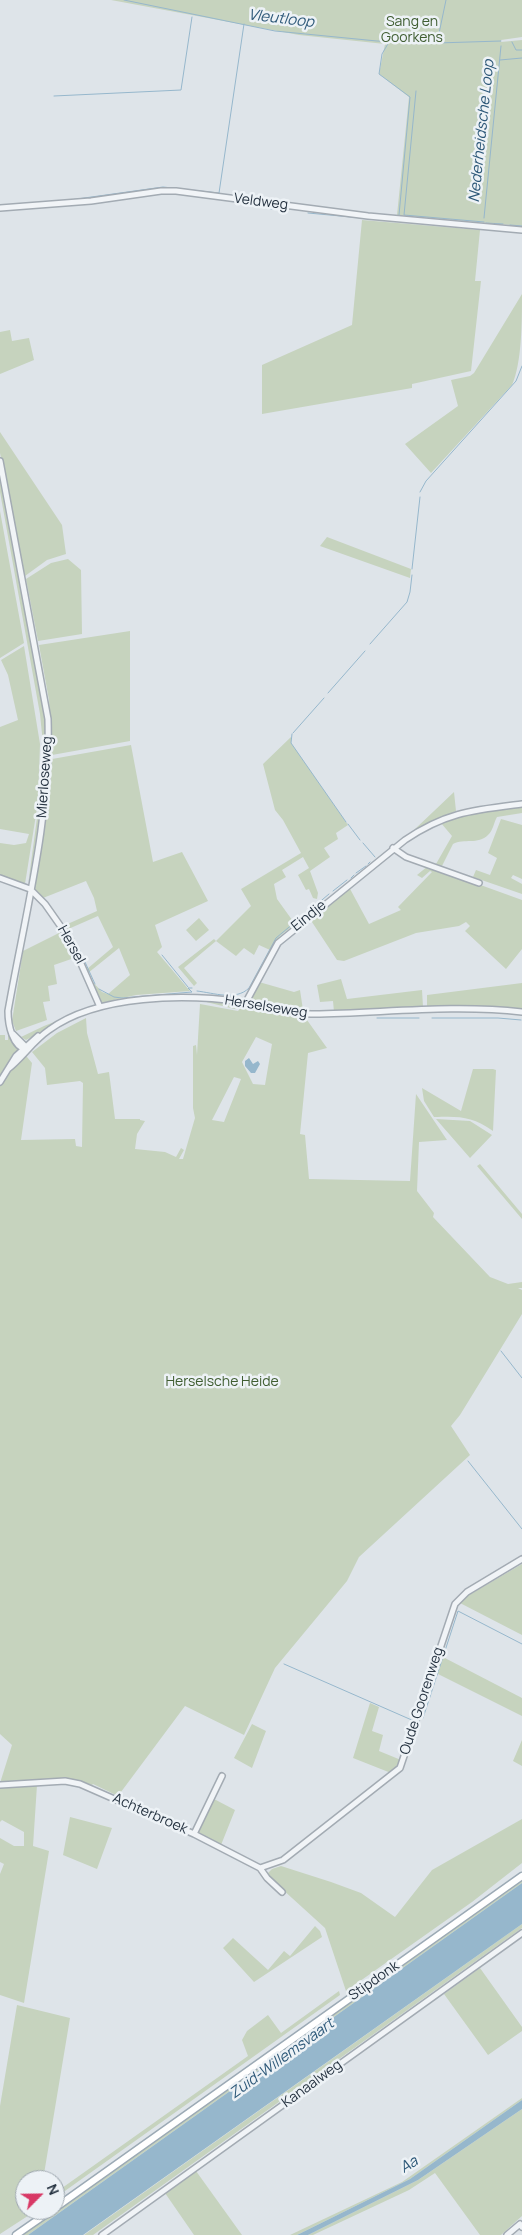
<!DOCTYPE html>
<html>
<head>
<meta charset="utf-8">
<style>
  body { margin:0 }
  #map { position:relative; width:522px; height:2235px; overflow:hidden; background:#dee4e9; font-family:Manrope,sans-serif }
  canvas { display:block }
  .north { position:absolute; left:15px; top:2170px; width:50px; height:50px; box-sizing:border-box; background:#edf2f6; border:1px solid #9da6ae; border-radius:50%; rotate:67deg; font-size:14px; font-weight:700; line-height:20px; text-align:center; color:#263341 }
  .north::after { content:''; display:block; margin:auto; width:18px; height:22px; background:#d83865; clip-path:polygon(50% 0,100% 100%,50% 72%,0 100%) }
</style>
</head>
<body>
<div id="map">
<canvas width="522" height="2235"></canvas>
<div class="north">N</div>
</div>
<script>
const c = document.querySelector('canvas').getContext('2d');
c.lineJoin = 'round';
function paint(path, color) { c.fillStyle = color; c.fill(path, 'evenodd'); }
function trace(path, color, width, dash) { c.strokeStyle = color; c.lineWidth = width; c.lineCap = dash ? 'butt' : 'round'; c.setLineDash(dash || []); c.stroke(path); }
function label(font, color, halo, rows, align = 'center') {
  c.font = font + ' Manrope,sans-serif'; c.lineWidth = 5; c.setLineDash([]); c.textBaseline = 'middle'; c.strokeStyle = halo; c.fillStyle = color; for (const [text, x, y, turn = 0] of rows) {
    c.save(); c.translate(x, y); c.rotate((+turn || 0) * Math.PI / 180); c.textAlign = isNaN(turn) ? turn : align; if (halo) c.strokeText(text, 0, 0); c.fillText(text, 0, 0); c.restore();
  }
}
const green = new Path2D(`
  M111,0H522V37L501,40V42L522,40V226L397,215L409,97L379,74L385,44L299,35Z
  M362,220L480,230L475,281H481L471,371L412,384V388L262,414V365L352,325Z
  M522,294C522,321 522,363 512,385L431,473L405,444L458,406L451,380L470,376L474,373Z
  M10,330L12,341L29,338L34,360L0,374V332Z
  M0,432L62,525L66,554L47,560L25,576L0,453Z
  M0,480L48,730L45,794L28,885L43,773V744L40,714L0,492Z
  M0,511L24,643L0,658Z
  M327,537L411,569L410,578L320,546Z
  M68,559L81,570L82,634L38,641L26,579L51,563Z
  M130,631V741L52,755L49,700L39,645Z
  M24,646L40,744L38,802L25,884L0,876V843L14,845L26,843L29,834L0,829V727L18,720L8,675L1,660Z
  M291,737V743L348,825L336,833L338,839L324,848L330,857L310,871L318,893L317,899L313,898L309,889L306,890L298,875L309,868L303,857L282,870L286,877L274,884L277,899L295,924L280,936L270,950L259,945L254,955L244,948L236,956L216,941L184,968L197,983L194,986L178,967L214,939L216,941L251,906L241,889L301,853L283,820L275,810L263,764Z
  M131,745L153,862L182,852L208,901L155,925L162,947L157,952L190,991L136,995L101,1003L90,979L102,992L108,994L130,975L119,948L88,973L87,969L113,947L98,916L66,930L63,926L97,911L94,898L86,881L43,898L34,890L50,794L52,759Z
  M454,792L456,811L414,830Z
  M522,807V813L497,817C494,822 493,831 488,835C478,845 464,838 453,844L442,866L436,864L452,836L441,823L465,815Z
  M501,819L522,825V879L513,875L511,878L522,884V894L473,877L476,870L490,875L497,858L488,853Z
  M428,866L522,900V949L506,969L465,931L470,926L466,922L459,926L416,933L344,961L337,960L310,919L349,887L369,924L401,910L398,907L432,872L430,871L422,878L417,875Z
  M199,918L209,930L196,941L186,930Z
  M63,931L77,957L54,965L57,984L48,986L50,1001L43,1002L47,1020L16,1031L12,1021L23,951Z
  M341,979L347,999L422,990L423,1007L334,1012L333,1001L320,1002L317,985Z
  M259,982L294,992L300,990L303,1010L250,1000Z
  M522,983V1010L427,1007V995Z
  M206,1000L240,1005L235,1009L202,1001Z
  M200,1004L238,1011L243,1005L300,1017L307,1020L327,1048L308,1053L300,1134L305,1135L309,1179L410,1181L416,1094L447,1140L419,1142L417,1191L434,1213L433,1217L490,1277L508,1284L522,1282V1288H518L522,1290V1314L460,1415L451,1426L470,1455L359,1557L347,1581L275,1668L244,1735L185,1706L118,1796L93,1784L92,1785L72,1779L0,1783L12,1745L0,1734V1035H5V1040H8V1034L32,1063L21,1140L75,1139L76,1146L82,1147L83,1083L80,1081L47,1085L45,1068L32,1052L57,1033L86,1018L87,1033L98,1074L109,1072L115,1119H140V1120L145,1121L137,1134L135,1149L165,1152L176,1157L181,1148L184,1150L179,1159H183L195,1118L193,1108V1046L196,1045L197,1055ZM256,1037L272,1044L265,1085L253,1084L242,1062ZM234,1077L241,1079L224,1122L212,1120Z
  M72,1015L26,1040L21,1037L44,1026Z
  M473,1069H493L496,1070L493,1131C472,1116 459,1116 434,1117L424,1101L422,1088L461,1111Z
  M436,1119L470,1121L492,1135L470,1158Z
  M480,1164L522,1214V1219L477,1166Z
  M522,1564V1635L460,1603L464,1598Z
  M441,1656L522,1698V1716L436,1673Z
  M370,1703L379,1707L372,1731L383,1735L379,1751L401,1760L391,1773L353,1758Z
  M252,1724L266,1731L252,1768L234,1758Z
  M522,1740V1766L513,1761Z
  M37,1785L33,1846L49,1851L24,2003L0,1995V1874L4,1864L0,1862V1838L14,1846H24V1832L2,1820L0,1822V1788Z
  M214,1799L235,1810L221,1845L197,1832Z
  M70,1817L112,1828L97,1869L63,1855Z
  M522,1819V1863L472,1902L346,1991L325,1928L270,1878L268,1873L272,1869L281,1866L331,1882L361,1893L395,1917L432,1870Z
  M522,1878V1883L28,2235H20Z
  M522,1924V1928L93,2235H84Z
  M315,1926L320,1931L322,1937L254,1982L223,1948L233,1938L268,1970L284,1951L290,1956Z
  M480,1968L522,2027V2031L488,2055L444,1994Z
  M339,1991L340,1995L55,2198V2193L248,2056L242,2040L247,2031L268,2015L281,2033Z
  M17,2005L70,2018L43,2180H25V2210H37L0,2234V2106Z
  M522,2098V2100L410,2179L297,2235H290L402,2182Z
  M522,2109V2216L501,2235H480L435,2173L409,2190L313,2235H308L418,2180Z
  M196,2171L242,2235H194L165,2193Z`);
const water = new Path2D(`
  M249,1058L253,1064L258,1061L260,1064L255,1073H251L245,1066V1061Z
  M522,1883V1924L83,2235H28Z
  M522,2100V2109L418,2180L308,2235H297L410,2179Z`);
const stream = new Path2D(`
  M124,0L275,31L377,41L437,43
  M446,0L437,43L501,41
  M389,42L382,54L379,74L410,97L399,215
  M512,42L516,50H522
  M500,60L522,58
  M416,91L404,215L484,222
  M54,96L181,90L192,17
  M70,200L163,187L219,193L244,24
  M271,209H281
  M308,213L459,227
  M484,218L501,46
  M486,223L503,224
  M510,225L522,226
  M465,228L482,229
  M420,492L426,481L516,381L522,366
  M412,569L420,497
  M370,644L407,602L410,592L412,575
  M328,693L365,651
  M293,733L324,698
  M292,734L291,743L346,822
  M348,824L360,840
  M363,843L375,857
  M368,864L370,862
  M356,873L366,866
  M351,878L354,875
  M333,891L347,880
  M316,905L329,894
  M304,915L313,908
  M65,926L69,932
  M80,951L95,984
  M162,955L188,987
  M99,989L114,997L122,998L192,992L188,988H192
  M197,991C214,993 236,1001 249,988L276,938L300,918
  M377,1018H419
  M432,1018H498L521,1020
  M501,1351L522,1378
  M468,1461L522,1529
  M508,1565L522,1556
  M284,1664L414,1721
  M423,1718L458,1611L522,1644`);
const minor = new Path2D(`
  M0,208L91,201L161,191H176L368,216L522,230
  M0,461L48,719C51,818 25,915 8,1011C8,1024 12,1047 27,1050
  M393,848L406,857L479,883
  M0,878L30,889L45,904L71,941L100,1007
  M246,1002L278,943L405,840C446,812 474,810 522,804
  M13,1034L26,1047
  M8,1069C23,1057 33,1041 49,1030C98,994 186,994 243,1002C267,1005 290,1015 314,1014C383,1013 453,1004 522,1012
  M0,1082L16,1056L38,1036
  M0,1785L65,1781L80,1784L194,1834L260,1868L267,1878L282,1892
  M194,1834L222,1776
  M260,1868L283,1860L400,1768L455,1604L467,1592L522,1559
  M102,2235L522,1933
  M507,2235L520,2224L522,2227`);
const major = new Path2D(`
  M55,2208L522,1876
  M16,2235L52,2210`);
const parkNames = [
  ["Sang en",412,22],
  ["Goorkens",412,38],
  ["Herselsche Heide",222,1382]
];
const streetNames = [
  ["Veldweg",261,202,7],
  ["Mierloseweg",45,777,-86],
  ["Eindje",309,916,-39],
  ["Hersel",71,945,61],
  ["Herselseweg",266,1007,9],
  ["Oude Goorenweg",422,1701,-72],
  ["Achterbroek",150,1814,24],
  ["Stipdonk",374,1981,-35],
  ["Kanaalweg",312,2084,-36]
];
const waterNames = [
  ["Vleutloop",281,19,7],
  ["Nederheidsche Loop",482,131,-84],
  ["Zuid-Willemsvaart",282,2059,-36],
  ["Aa",409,2165,-32]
];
paint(green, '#c6d3be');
paint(water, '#96b7cc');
trace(stream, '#96b7cc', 1);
trace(minor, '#a3abb3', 8);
trace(major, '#9caab5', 9);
trace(minor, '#f1f4f7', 5);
trace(major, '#fff', 6);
label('14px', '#405e32', '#edf2f6', parkNames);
label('14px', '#263341', '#edf2f6', streetNames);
label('italic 15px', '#2d5878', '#edf2f6', waterNames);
</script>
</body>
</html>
